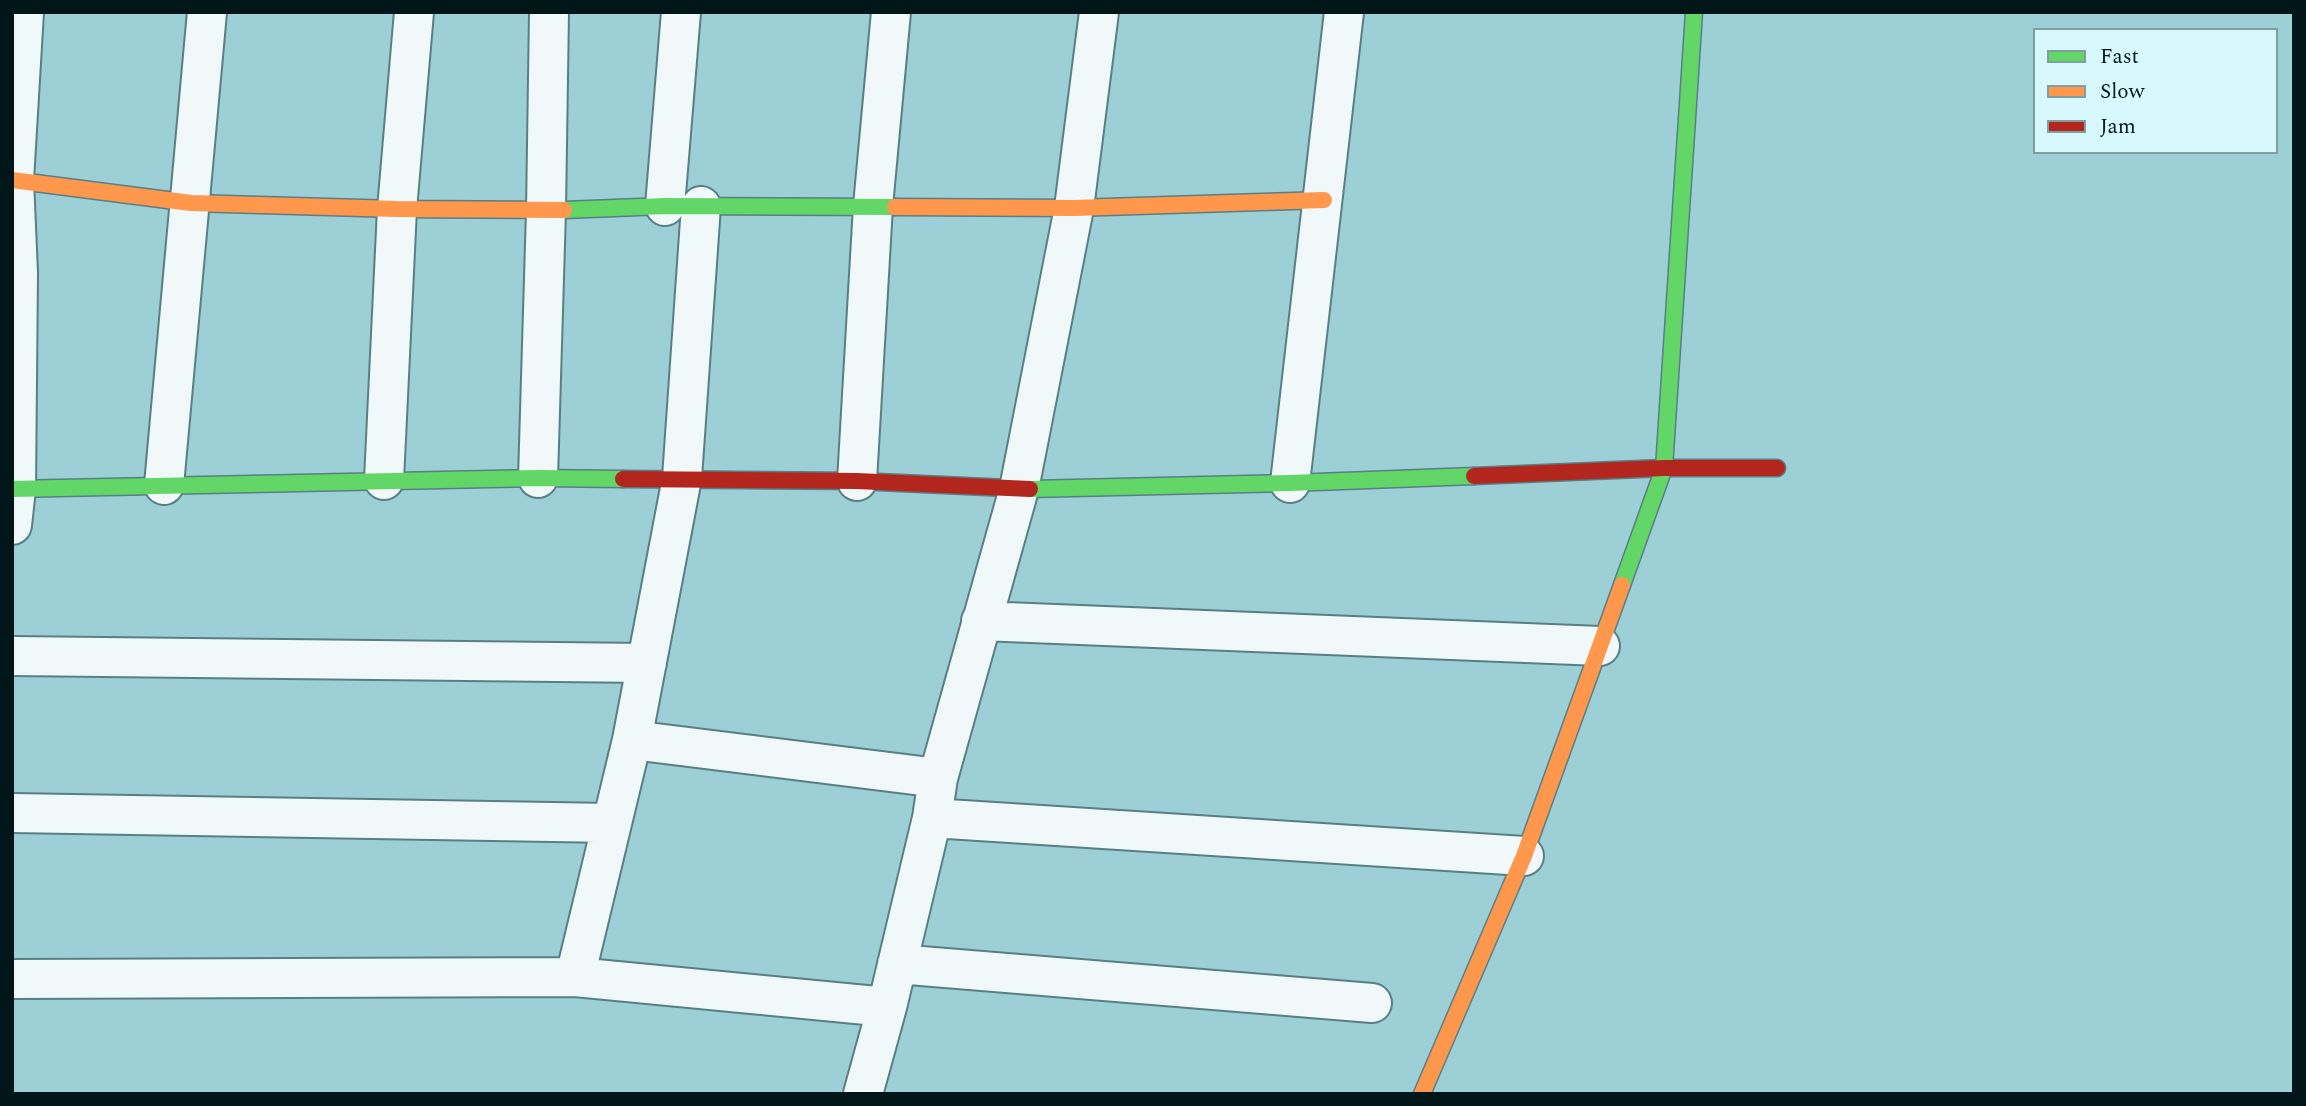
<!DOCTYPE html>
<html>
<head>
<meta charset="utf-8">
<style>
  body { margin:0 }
  #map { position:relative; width:2306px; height:1106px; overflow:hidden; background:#9dd0d6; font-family:Spectral,serif }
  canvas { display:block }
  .frame { position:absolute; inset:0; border:14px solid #001619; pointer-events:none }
  .legend { position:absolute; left:2033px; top:28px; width:245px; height:126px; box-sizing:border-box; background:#d7f9fd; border:2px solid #819ea2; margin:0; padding:9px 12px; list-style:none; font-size:21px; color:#001619 }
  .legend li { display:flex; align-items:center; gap:14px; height:35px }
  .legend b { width:35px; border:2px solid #819ea2 }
</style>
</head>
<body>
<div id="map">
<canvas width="2306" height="1106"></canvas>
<div class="frame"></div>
<ul class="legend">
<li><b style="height:9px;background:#63d668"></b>Fast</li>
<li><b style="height:9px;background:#ff974d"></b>Slow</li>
<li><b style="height:9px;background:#b3261e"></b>Jam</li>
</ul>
</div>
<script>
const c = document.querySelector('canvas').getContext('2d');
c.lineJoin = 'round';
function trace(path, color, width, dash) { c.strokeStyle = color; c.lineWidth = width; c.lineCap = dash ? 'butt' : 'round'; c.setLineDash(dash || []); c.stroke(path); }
const street = new Path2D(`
  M665,206L681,12
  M538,478L546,211L549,12
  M384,480L397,209L414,12
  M857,481L873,206L891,12
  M1290,483L1344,12
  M164,485L207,12
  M12,525L16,489L18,273L14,180L24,12
  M981,621L1600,646
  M12,656L647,663
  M632,740L938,778
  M12,813L612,823
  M932,818L1524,856
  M897,964L1372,1003
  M575,977L632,740L682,478L701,206
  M12,979L575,977L887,1007
  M863,1094L887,1007L932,818L938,778L1019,489L1074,208L1099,12`);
const fast = new Path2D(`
  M564,210L665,206L895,207
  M12,489L538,478L623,479
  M1030,489L1290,483L1474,476
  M1622,585L1664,468L1694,12`);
const slow = new Path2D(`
  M12,180L191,203L397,209L564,210
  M895,207L1074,208L1324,200
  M1422,1094L1524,856L1622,585`);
const jam = new Path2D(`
  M1474,476L1664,468H1777
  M623,479L857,481L1030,489`);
trace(street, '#587f84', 42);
trace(fast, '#587f84', 19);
trace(slow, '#587f84', 19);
trace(jam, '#587f84', 19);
trace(street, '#f0f8f9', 38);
trace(fast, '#63d668', 16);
trace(slow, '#ff974d', 16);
trace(jam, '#b3261e', 16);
</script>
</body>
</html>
